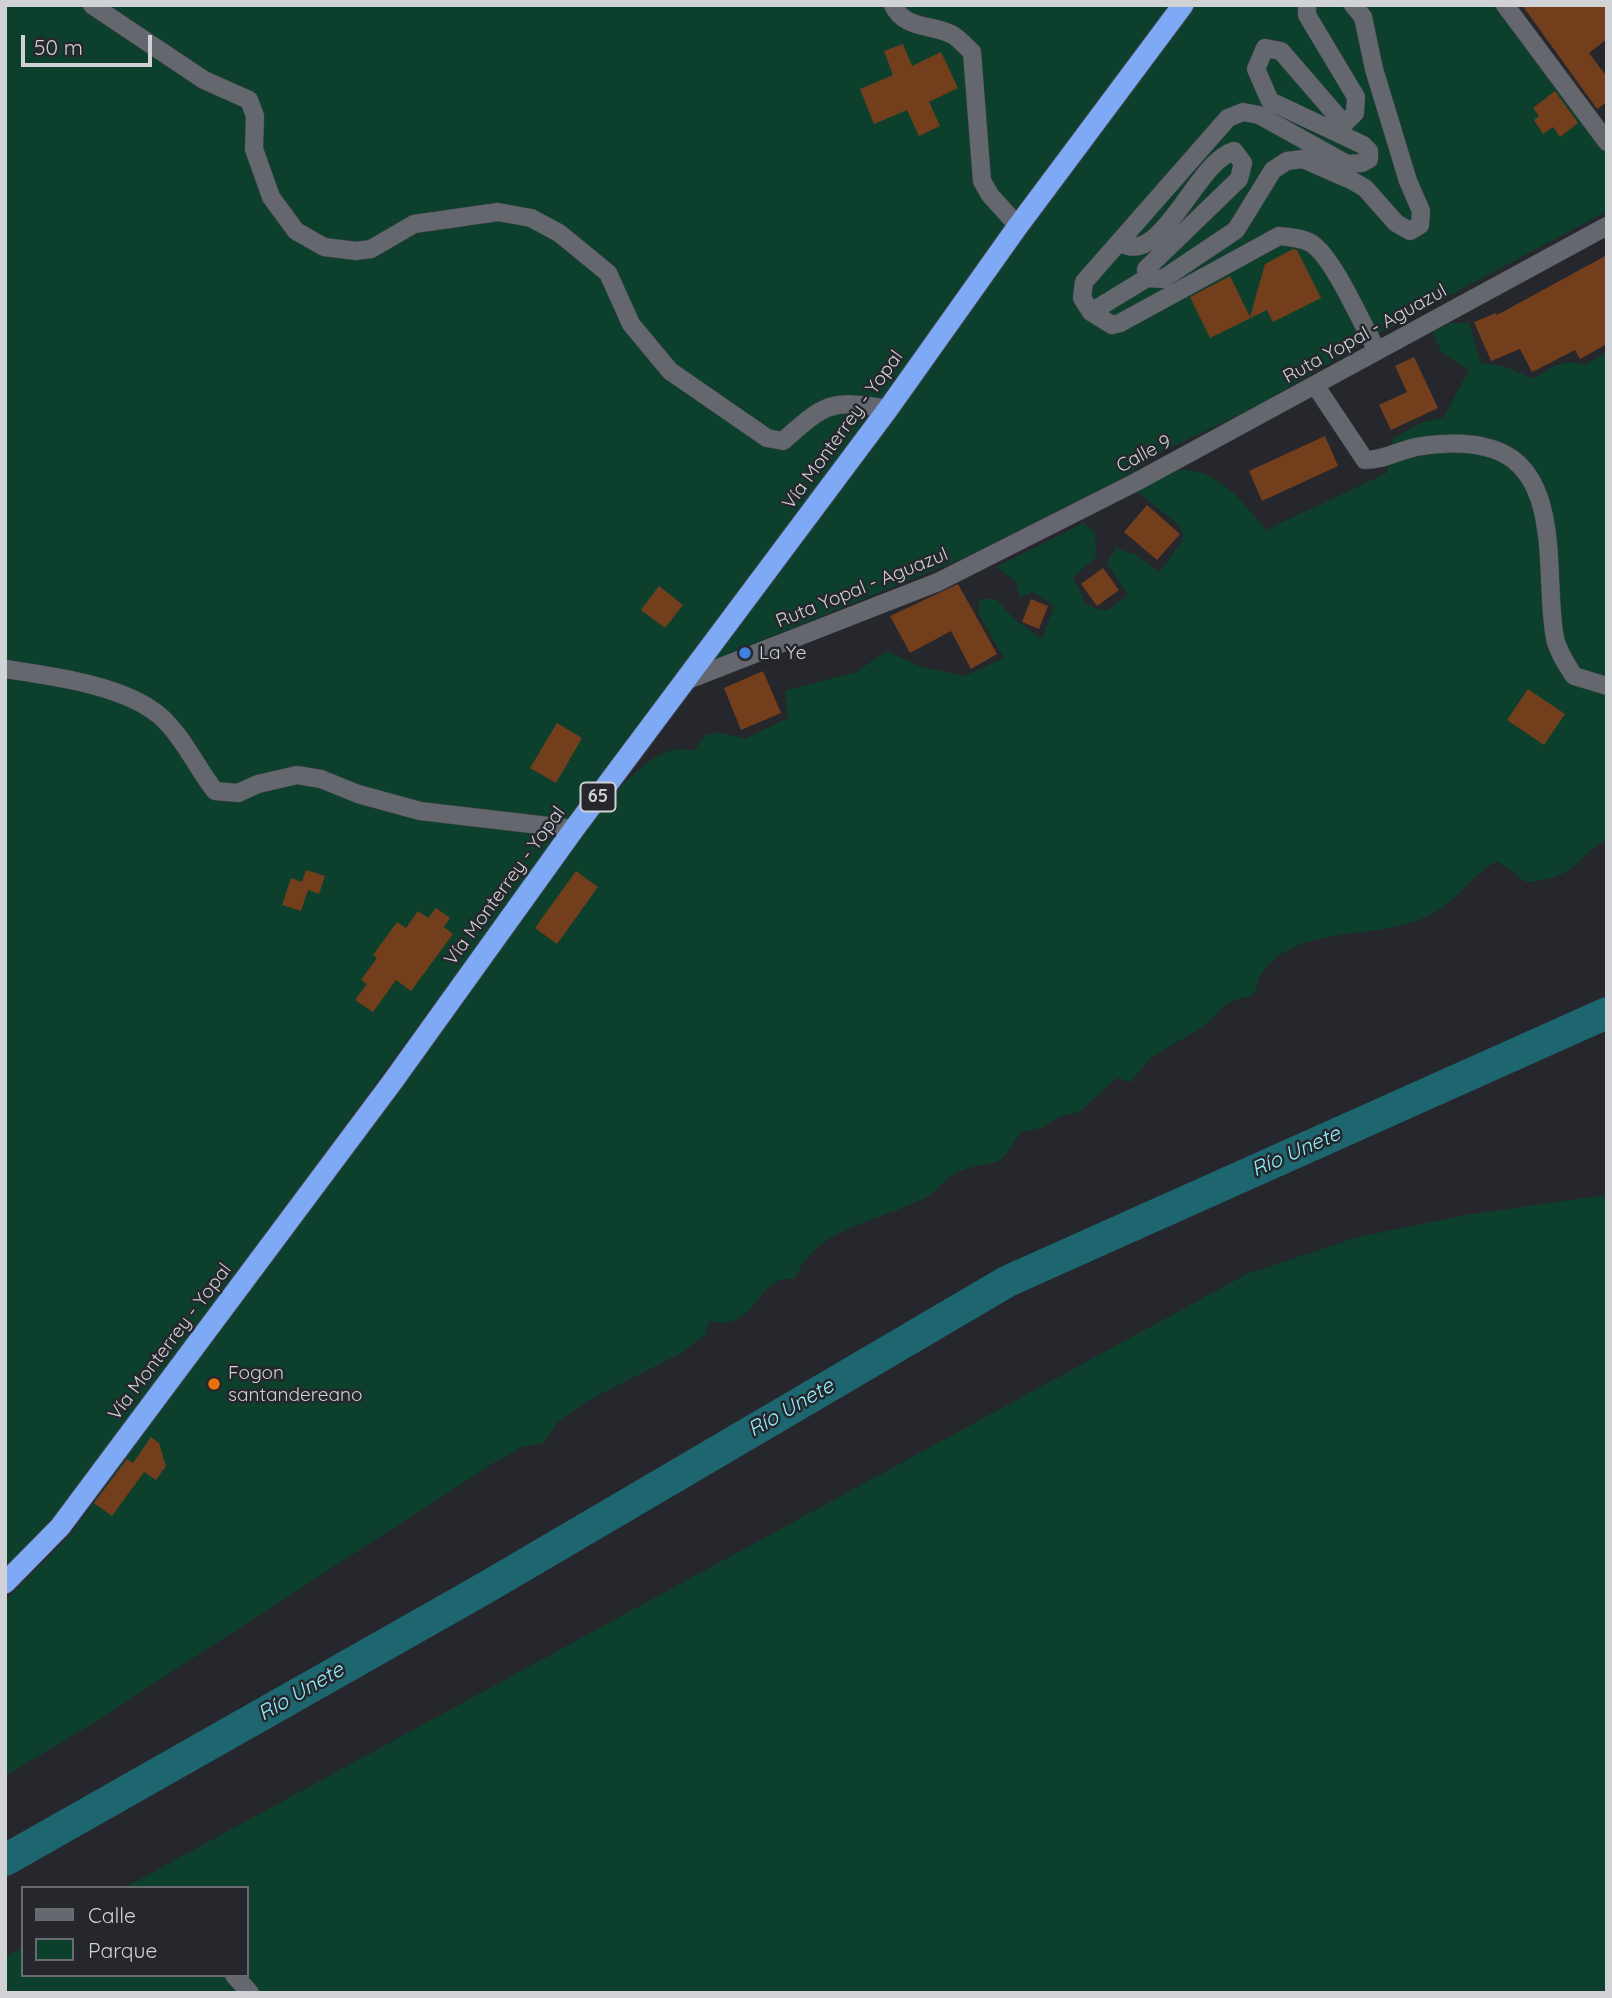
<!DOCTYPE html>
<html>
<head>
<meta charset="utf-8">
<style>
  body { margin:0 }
  #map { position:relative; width:1612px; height:1998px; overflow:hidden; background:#25272d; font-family:Quicksand,sans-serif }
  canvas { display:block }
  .frame { position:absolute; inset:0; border:7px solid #d0d2d6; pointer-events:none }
  .legend { position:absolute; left:21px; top:1886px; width:228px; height:91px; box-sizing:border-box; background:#25272d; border:2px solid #696b71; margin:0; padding:9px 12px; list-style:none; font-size:21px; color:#d0d2d6 }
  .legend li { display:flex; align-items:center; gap:14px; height:35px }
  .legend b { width:35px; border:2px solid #696b71 }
  .scale { position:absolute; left:21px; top:35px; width:131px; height:32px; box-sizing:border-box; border:4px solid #d0d2d6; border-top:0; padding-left:9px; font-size:21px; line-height:24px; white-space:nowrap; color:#d0d2d6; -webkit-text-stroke:5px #25272d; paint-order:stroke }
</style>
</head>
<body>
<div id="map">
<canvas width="1612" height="1998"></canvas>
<div class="frame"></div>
<ul class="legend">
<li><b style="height:9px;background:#64676e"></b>Calle</li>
<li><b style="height:19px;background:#0c402c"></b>Parque</li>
</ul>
<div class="scale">50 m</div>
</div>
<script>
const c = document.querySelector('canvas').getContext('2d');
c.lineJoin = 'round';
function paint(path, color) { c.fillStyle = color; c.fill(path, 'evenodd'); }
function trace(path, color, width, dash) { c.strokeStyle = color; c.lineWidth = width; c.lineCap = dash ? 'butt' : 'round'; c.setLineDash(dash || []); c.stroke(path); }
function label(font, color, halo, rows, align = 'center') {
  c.font = font + ' Quicksand,sans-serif'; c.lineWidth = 5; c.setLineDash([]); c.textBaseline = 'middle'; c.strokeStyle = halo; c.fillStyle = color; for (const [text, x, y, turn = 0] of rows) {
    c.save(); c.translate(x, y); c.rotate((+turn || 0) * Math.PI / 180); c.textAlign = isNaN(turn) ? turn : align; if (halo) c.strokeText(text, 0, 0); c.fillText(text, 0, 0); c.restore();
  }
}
const green = new Path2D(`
  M5,5H1500L1607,150V211L1378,334L1259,405L1164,451L1122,478L966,557L675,676L75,1493L5,1569Z
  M1452,323H1469L1481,363L1503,366L1534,379C1550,368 1565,357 1584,365L1607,352V840C1593,845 1586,856 1575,865C1561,877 1544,881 1526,882L1498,861C1472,873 1456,904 1426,917C1376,940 1299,925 1265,969C1259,976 1257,986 1254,994L1226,1004L1207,1024L1150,1058L1131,1082L1117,1078L1079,1112L1061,1116L1041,1128L1020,1132C995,1178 994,1155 957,1173C946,1178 938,1189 928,1196C884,1221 815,1226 795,1279C790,1279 782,1279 778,1281C751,1296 751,1330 709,1321L705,1335L679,1354L587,1401L557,1423L544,1443L522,1447L495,1462L90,1725L5,1776V1601L70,1535L587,824C607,803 644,755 673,750C680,749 688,750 695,750L704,736L719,732L744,739L788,718L785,691L856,672L887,651L919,666L964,676L1004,658L978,613L980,599H996L1014,619L1042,639L1055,606L1032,592L1020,598L1016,582L996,567L1084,523L1095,533L1096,557L1073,577L1086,605L1107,611L1128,595L1107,563L1116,548L1138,556L1159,572L1183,540L1181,527L1136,490C1149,484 1169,470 1182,470C1219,469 1245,505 1266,530L1387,473L1393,438L1424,422L1444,417L1469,370L1441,352L1433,331Z
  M1607,1195V1993H5V1958L23,1947V1975H247V1888H124L1247,1274L1358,1237L1472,1214Z`);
const river = new Path2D(`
  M5,1860L485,1588L1008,1281L1607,1013`);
const building = new Path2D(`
  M1522,5H1607V39L1589,53L1607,77V102L1597,109Z
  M903,44L912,66L941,52L958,88L929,102L940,126L919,136L907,110L874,124L860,89L893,75L884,51Z
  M1555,91L1578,123L1560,137L1553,127L1543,134L1534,120L1539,116L1533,108Z
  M1293,249L1297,250L1321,298L1273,322L1267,310L1210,338L1190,297L1230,276L1250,317L1265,264Z
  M1607,255V344L1580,359L1575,350L1532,372L1520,349L1491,361L1474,322L1496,313L1497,315Z
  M1414,357L1438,408L1391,430L1379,405L1407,392L1395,366Z
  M1325,436L1338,466L1262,501L1249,471Z
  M1147,505L1180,534L1157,560L1124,532Z
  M1103,568L1119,590L1097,606L1081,584Z
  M958,584L997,654L971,669L951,631L910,653L890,616Z
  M659,586L683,605L665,628L641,610Z
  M1031,599L1048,606L1039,629L1022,622Z
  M763,671L781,713L741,730L724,688Z
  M1528,689L1565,714L1544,745L1507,720Z
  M557,723L582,738L556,783L530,768Z
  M306,870L325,876L319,894L308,890L301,911L282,905L291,878L302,882Z
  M576,871L598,887L557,944L535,928Z
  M436,908L450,918L444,927L453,934L411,991L396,980L373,1012L355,1000L367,984L361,980L377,958L373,955L397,922L406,928L418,911L428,918Z
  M151,1437L159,1443L166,1466L156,1480L144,1472L112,1516L94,1503L127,1459L133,1463Z`);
const minor = new Path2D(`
  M92,5L204,80L249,100L255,116L254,149L271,197L296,231L324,247L356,251L371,249L414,224L498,212L531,218L559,233L608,273L631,324L670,371L767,438L783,441C826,403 830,399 888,409
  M893,5C904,29 930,24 951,34C959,38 965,46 972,52L982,181L990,195L1018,226
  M1307,5V15L1356,97L1355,113L1344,124L1281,51L1265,48L1256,69L1270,101L1363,145L1369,151V159L1362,163L1347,164L1259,115L1243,112L1228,118L1084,282L1082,298L1091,312L1112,325L1120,323L1279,236C1290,237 1306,238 1315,246C1337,265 1361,323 1377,350
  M1505,5L1607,142
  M1120,242C1161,270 1196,161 1234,151L1243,163L1239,179L1146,269L1147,278L1163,279L1236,230L1273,170L1287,161L1303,159L1351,180L1365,188L1396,223L1410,231L1420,225L1421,211L1408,181L1374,69L1363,17L1353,5
  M1091,312L1147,278
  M1315,385L1365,460C1384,460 1397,451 1416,447C1437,443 1465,442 1485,447C1566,464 1543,579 1555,638C1558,652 1567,665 1574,676L1607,686
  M5,669C51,676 124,685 160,716C182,735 197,768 215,791L238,793L258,784L297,775L321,779L358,794L420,811L574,829
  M685,681L938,582L1136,482L1607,226
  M234,1975L250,1993`);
const highway = new Path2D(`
  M5,1583L60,1527L393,1081L574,829L888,409L1018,226L1183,5`);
const markers = [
  [745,653,7,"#3f7fe0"],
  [214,1384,7,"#e8710a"]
];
const shields = [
  [598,797,35]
];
const shieldNames = [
  ["65",598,797]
];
const streetNames = [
  ["Ruta Yopal - Aguazul",1365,334,-29],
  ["Vía Monterrey - Yopal",843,430,-54],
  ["Calle 9",1144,454,-28],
  ["Ruta Yopal - Aguazul",862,588,-22],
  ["Vía Monterrey - Yopal",505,886,-54],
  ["Vía Monterrey - Yopal",170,1342,-53]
];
const poiNames = [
  ["La Ye",759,653],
  ["Fogon",228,1373],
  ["santandereano",228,1395]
];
const waterNames = [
  ["Río Unete",1296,1152,-24],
  ["Río Unete",791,1408,-30],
  ["Río Unete",301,1692,-30]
];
paint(green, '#0c402c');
trace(river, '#1d666f', 32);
paint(building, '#733e1c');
trace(minor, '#404247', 19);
trace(highway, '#404247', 23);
trace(minor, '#64676e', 18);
trace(highway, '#7ea9f4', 21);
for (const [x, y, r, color] of markers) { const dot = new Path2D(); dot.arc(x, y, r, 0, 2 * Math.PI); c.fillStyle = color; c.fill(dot); trace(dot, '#25272d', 2.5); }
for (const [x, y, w] of shields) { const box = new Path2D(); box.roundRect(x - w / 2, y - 14.5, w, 29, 5); c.fillStyle = '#25272d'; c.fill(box); trace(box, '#d0d2d6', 2); }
label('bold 18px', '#d0d2d6', null, shieldNames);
label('19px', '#d0d2d6', '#25272d', streetNames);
label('19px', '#d0d2d6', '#25272d', poiNames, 'left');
label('italic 21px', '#8ff1fe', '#25272d', waterNames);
</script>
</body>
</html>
